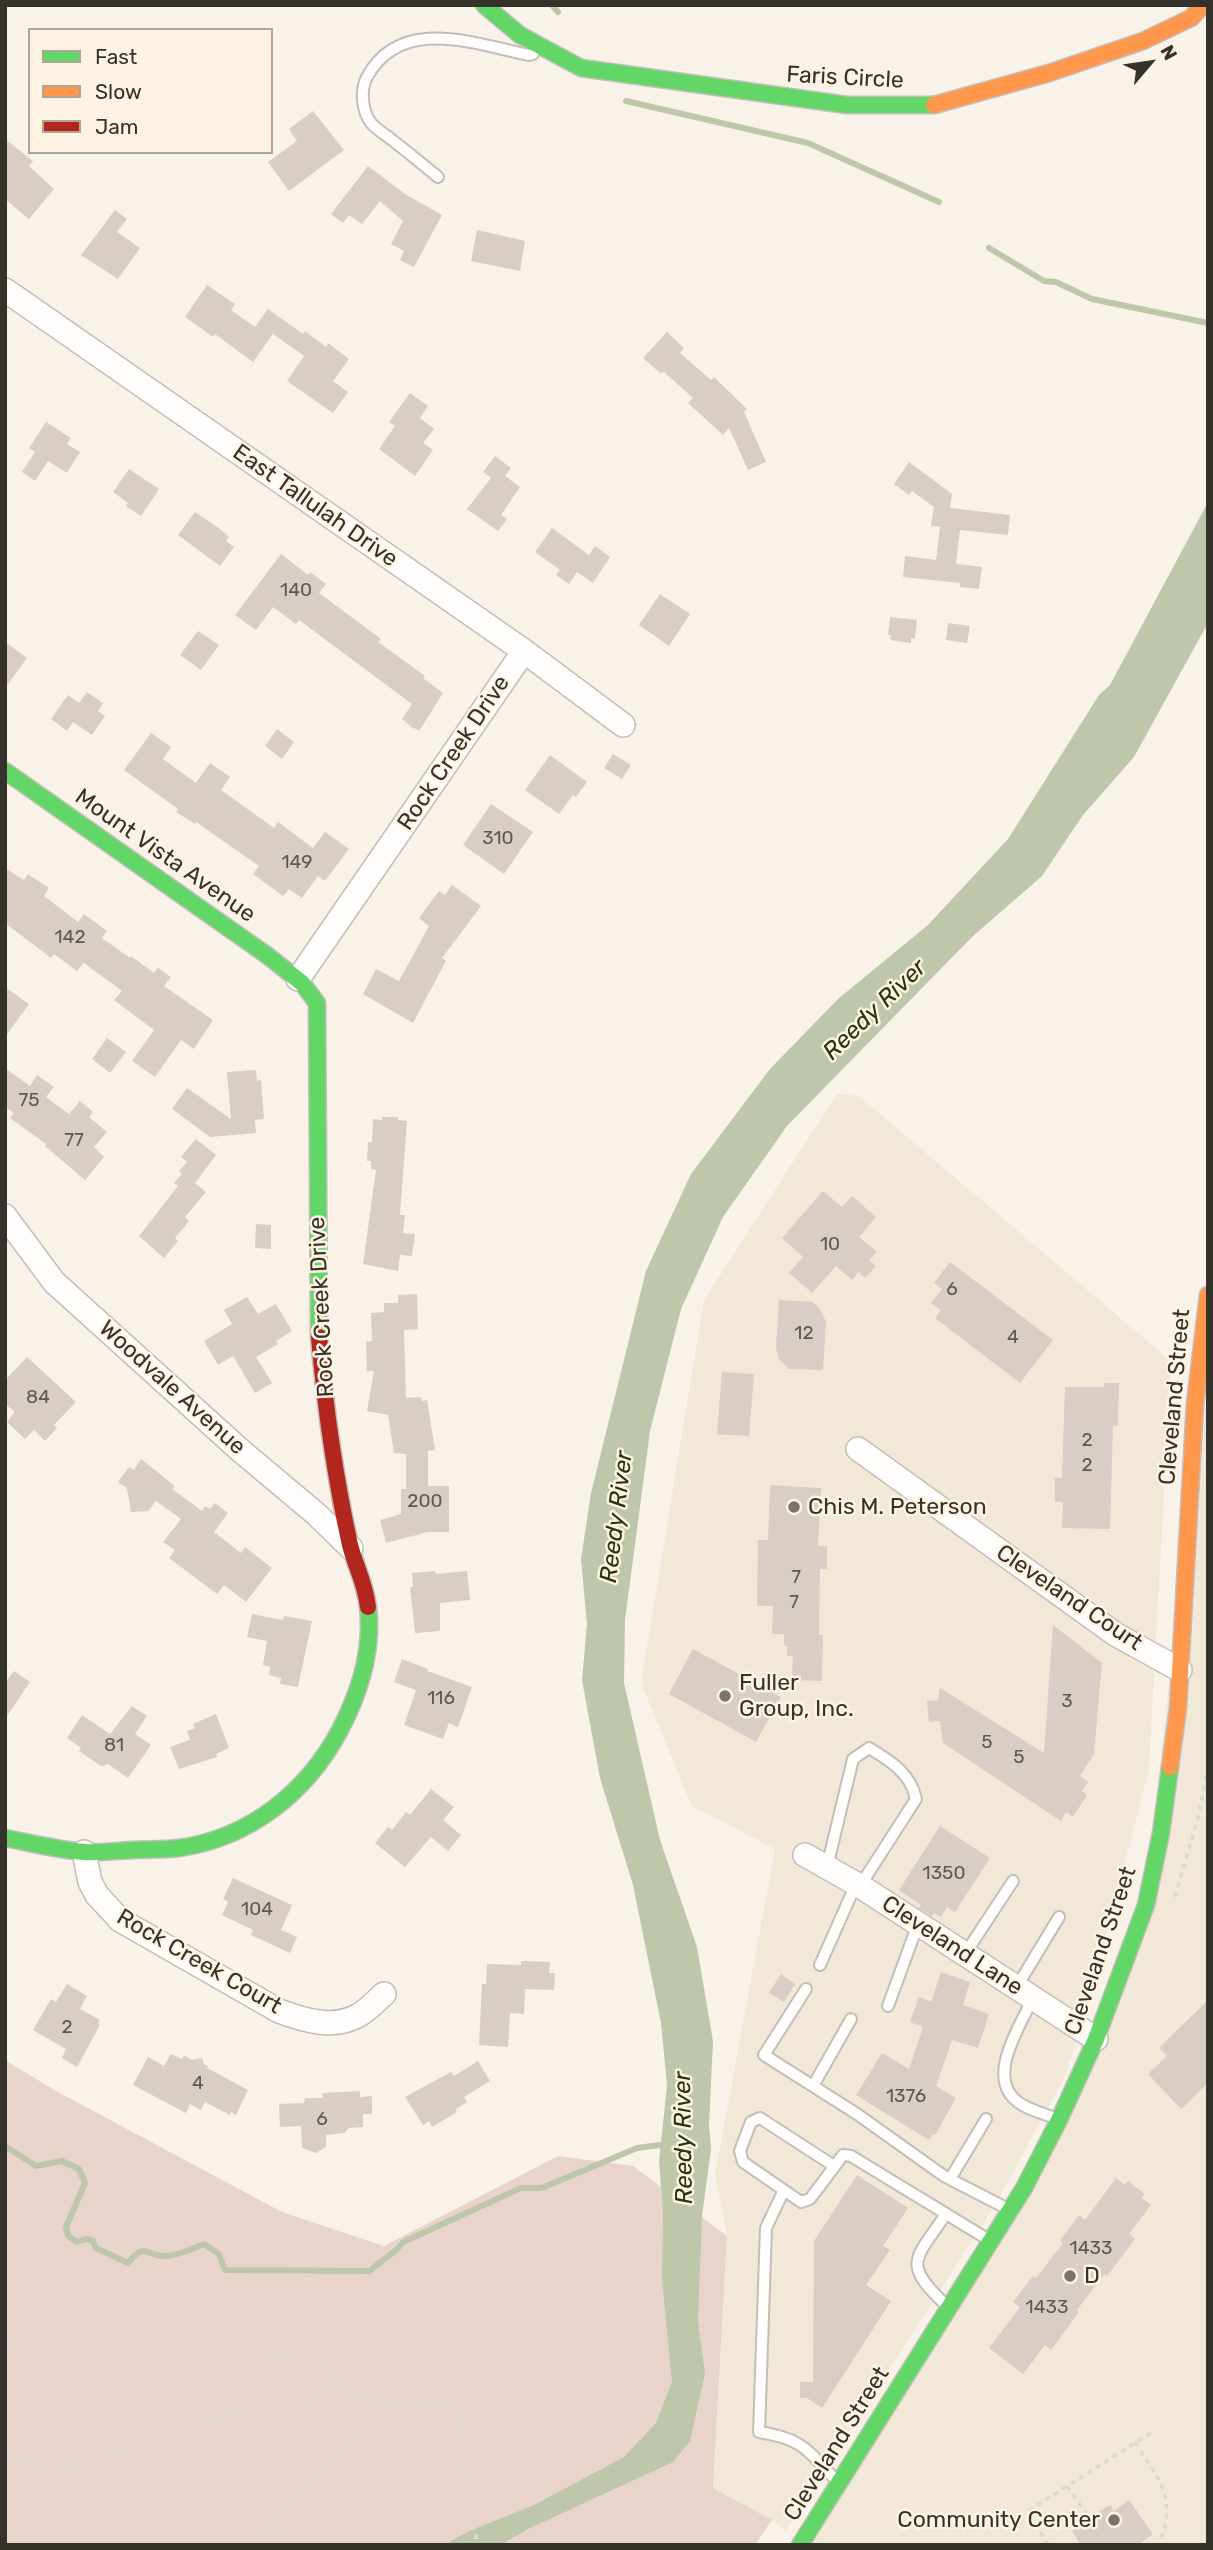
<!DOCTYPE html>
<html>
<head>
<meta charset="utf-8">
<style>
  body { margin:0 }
  #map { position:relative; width:1213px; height:2550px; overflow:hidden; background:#f8f2e9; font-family:Rubik,sans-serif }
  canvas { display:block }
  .frame { position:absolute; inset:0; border:7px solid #35312b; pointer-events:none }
  .legend { position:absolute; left:28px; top:28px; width:245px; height:126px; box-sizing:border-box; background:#fef3e3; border:2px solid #aea599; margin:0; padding:9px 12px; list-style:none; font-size:21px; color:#35312b }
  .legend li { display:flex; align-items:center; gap:14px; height:35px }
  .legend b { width:35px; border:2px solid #aea599 }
  .north { position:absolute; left:1115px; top:28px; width:70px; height:70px; -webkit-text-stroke:5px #fef3e3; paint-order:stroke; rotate:61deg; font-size:19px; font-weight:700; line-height:28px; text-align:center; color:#35312b }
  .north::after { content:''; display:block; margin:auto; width:24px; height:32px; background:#35312b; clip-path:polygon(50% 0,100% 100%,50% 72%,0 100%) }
</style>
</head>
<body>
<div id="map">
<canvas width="1213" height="2550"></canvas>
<div class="frame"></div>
<ul class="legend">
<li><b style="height:9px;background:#63d668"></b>Fast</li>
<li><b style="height:9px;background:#ff974d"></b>Slow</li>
<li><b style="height:9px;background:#b3261e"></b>Jam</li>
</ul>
<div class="north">N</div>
</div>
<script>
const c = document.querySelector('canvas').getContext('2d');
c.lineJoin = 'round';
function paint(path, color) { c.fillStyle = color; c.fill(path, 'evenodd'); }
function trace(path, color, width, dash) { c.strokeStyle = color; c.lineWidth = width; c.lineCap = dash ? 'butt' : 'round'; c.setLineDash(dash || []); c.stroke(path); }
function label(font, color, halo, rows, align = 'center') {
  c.font = font + ' Rubik,sans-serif'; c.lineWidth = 5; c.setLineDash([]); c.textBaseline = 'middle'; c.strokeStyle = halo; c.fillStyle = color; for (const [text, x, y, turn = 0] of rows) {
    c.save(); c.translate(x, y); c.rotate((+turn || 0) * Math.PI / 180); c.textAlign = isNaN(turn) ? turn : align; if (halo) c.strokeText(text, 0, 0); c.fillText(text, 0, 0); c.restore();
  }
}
const built = new Path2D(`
  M837,1094L859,1096L1171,1361L1149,1770L1084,2018L1065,2076L997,2202L785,2531L772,2520L713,2488L727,2236L715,2175L775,1849L692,1806L641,1683L704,1300Z
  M1208,1295V2545H800L1024,2188L1146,1905Z`);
const green = new Path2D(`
  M5,2060L56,2091L282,2212L384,2246L558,2156L633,2166L727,2236L713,2488L772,2520L755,2545H5Z`);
const water = new Path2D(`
  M1208,502V623L1134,757L1083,815L1042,876L972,937L787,1126L723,1217L681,1309L650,1431L625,1620L624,1683L660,1840L697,1947L713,2041L709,2124L711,2149L702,2216L698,2321L705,2374L690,2441L673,2462L530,2528L500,2545H444L469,2531L534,2505L624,2457L656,2423L672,2382L662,2279L663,2211L659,2162L667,2085L661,2023L633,1885L600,1778L582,1680L587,1624L581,1559L591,1493L646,1271L691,1174L770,1069L838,999L928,925L1008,839L1099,695L1110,685Z`);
const stream = new Path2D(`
  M552,5L558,12
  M626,101L808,143L939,202
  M989,248L1044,281L1056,282L1092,299L1208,323
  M5,2146L36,2166L62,2161L79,2169L85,2183L66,2227L68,2236L77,2242L86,2239L93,2241L96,2248L128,2263C146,2240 145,2257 166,2256C178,2256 193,2248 204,2244L219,2254L225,2270L370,2271C381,2260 394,2255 403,2242L521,2188H542L637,2148L660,2145L665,2147`);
const building = new Path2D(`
  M313,111L344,150L289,191L268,162L297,141L289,129Z
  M5,139L33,161L29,166L54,189L29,219L5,199Z
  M368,166L405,194L442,215L414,267L400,260L404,251L391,244L403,221L380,201L362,224L349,215L343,223L331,214Z
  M115,210L127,219L117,232L140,248L118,279L81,255Z
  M477,230L525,241L520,271L471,261Z
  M207,285L235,304L231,310L255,327L268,309L303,334L305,331L326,347L328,343L349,359L333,381L348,392L333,413L287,381L304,356L273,334L253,362L215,334L213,337L185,317Z
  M667,332L684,348L680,353L711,380L714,377L747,409L744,412L766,462L748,470L729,428L723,435L688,403L693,398L664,372L660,373L643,358Z
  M410,393L428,406L420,418L434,429L423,443L433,450L415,476L379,449L395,426L389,422Z
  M46,422L71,438L67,444L80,452L67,473L48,461L35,481L22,472L35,452L29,448Z
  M495,456L511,468L505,476L520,487L501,515L507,519L498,531L467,509L491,478L483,472Z
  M909,462L952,494L950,508L1010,515L1008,535L960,530L956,564L982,567L979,589L960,587V583L903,577L905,556L936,560L940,527L931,526L934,507L912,491L909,495L894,484Z
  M129,469L159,489L141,516L126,506L128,503L113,492Z
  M195,512L220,529L229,537L226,541L234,547L220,566L178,535Z
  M552,528L589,555L595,546L610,557L593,583L577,572L569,584L556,575L560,570L535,552Z
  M281,554L308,575L310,572L326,584L319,593L381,639L378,642L425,676L423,678L443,693L419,731L415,728L414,729L402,719L412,704L299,620L296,624L273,607L256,630L235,615Z
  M660,594L690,614L669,646L639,625Z
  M890,617L917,620L915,639L911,638V643L890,640L891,635H888Z
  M948,623L970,626L967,643L946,640Z
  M198,631L219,645L201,670L180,655Z
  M5,642L27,658L5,688Z
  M87,692L103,703L98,711L105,716L92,735L73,722L67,731L51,719L68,695L79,703Z
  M277,729L294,742L282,759L265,746Z
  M151,733L171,747L163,759L196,783L210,763L230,777L221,790L274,828L278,822L313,848L325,832L349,849L325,881L318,876L302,898L289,889L283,896L253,874L259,866L196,822L195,824L176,812L178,809L124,770Z
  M613,754L631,765L622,779L604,768Z
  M550,755L587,782L576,797L573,795L559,814L525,790Z
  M491,804L533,832L504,874L463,845Z
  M5,868L24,880L28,874L49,888L44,896L78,922L84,914L107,931L102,938L130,958L131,956L154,973L158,968L171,977L164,986L213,1020L194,1049L181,1040L155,1077L132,1061L154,1030L114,1000L122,991L84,963L77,971L54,954L51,958L5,923Z
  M452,885L481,906L442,958L446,961L413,1023L363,994L376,969L399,981L429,926L419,918L439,891L445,895Z
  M5,987L29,1004L5,1037Z
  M107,1038L126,1052L110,1073L92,1059Z
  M5,1068L30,1086L37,1075L54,1087L46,1097L69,1114L80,1101L93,1112L89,1117L107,1132L94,1147L104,1157L85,1180L45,1146L46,1144L10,1118L14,1113L5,1107Z
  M256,1070L257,1081L261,1080L264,1119L255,1120L256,1133L210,1137L172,1109L187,1088L231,1119L227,1072Z
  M382,1117H398V1120L407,1121L400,1215H405L403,1233L415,1234L412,1256L400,1255L398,1271L363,1264L376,1170L371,1169V1161H367L368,1142H372L373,1119L382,1120Z
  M196,1139L216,1155L195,1183L206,1192L185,1217L189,1221L175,1238L178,1241L164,1258L139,1236L178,1186L174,1183L182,1174L179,1171L187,1162L181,1157Z
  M823,1191L842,1207L852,1196L876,1217L859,1237L877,1252L869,1260L876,1266L865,1278L859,1272L852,1280L836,1266L812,1293L789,1273L803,1257L782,1238Z
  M256,1224L271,1225V1249L255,1248Z
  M950,1262L1053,1340L1020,1383L935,1318L941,1310L931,1303L942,1289L934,1283Z
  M417,1294L418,1329L404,1330L406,1398L421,1397L422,1401L427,1400L435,1450L428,1451V1486H449V1532H428L386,1543L380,1520L401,1514V1489H406V1454L394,1453L388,1415L367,1411L374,1371H367L366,1342L372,1341L371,1313L384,1312V1303H398V1295Z
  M247,1297L258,1314L276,1304L292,1331L276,1341L278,1344L256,1357L272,1383L255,1393L233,1356L218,1365L204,1341L232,1324L224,1310Z
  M779,1300L813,1302L821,1311L826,1322L823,1370L789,1369L779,1359L776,1348Z
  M27,1357L76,1402L54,1425L57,1428L45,1441L34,1430L25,1439L7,1422L15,1412L5,1404V1380Z
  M722,1372L754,1374L749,1436L717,1434Z
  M1103,1383H1119L1118,1426H1113L1110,1529L1062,1528L1063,1502H1055V1478H1062L1065,1387H1104Z
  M141,1459L175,1486L172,1489L202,1511L205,1506L210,1509L215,1503L228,1513L214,1532L241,1553L245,1547L272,1568L246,1602L224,1585L217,1594L169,1558L175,1550L163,1542L181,1519L156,1501L148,1511L131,1512L127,1488L118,1482L129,1467L134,1470Z
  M770,1485L821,1488L818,1546H827V1569H820L819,1635H823L822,1681L792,1680L793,1656H787V1646H784V1634H772L773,1606H757L758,1540H768Z
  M435,1571L436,1574L467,1571L470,1600L440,1603V1631L415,1633L410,1587H413L412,1573Z
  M252,1614L283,1620L284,1616L312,1621L298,1687L280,1684L281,1678L269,1675L270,1667L263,1665L267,1641L247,1637Z
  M1053,1625L1102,1663L1094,1754L1080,1776L1088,1782L1082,1791L1087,1795L1073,1817L1066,1812L1061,1821L943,1743L940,1721L929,1722L927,1701L938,1700L940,1688L1044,1753Z
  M693,1649L781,1697L756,1742L669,1694Z
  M402,1659L428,1669L427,1671L472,1687L458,1727L449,1723L443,1739L404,1725L416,1690L394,1682Z
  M14,1671L30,1682L5,1719V1683Z
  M132,1706L147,1716L135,1734L151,1745L128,1778L108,1764L101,1766L79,1751L81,1748L67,1738L82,1715L110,1734Z
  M216,1714L229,1748L216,1754L217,1757L179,1769L170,1747L190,1740L187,1731L195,1728L193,1724Z
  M431,1789L454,1807L443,1820L461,1835L448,1851L431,1837L405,1867L375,1843L388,1827L392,1830L406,1812L410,1815Z
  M940,1826L990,1858L955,1912L947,1907L941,1917L934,1913L932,1916L919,1908L921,1905L899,1890Z
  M233,1878L292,1905L281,1930L297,1937L290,1953L251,1935L253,1930L222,1915L228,1902L223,1899Z
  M521,1961L550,1962L549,1973H555L554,1990L525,1989L524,2014L510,2013L508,2047L479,2045L482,1984H486L487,1964L521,1965Z
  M941,1972L970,1982L963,2005L989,2014L978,2048L952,2040L936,2086L956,2098L935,2135L933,2134L929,2140L856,2095L882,2053L909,2069L923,2027L910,2022L919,1997L931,2002Z
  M781,1974L795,1984L784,2002L769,1993Z
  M67,1984L87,1996L80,2009L100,2020L98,2024L100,2025L77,2067L62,2058L66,2049L33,2030L51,1999L56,2002Z
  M1208,2000V2083L1181,2109L1148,2074L1167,2056L1159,2048Z
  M171,2054L182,2059L184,2055L192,2060L202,2058L204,2064L208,2066L207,2068L248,2090L236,2115L231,2112L230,2115L205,2102L201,2110L190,2104L186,2113L133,2085L148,2057L164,2066Z
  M478,2061L490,2081L464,2097L467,2102L455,2110L457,2112L432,2127L429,2121L423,2125L405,2097L451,2072L454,2076Z
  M360,2091V2097L372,2096V2114H363V2127L349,2128L344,2133L326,2135V2147L316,2153L302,2148L301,2126L280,2127L279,2104L304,2103L305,2098H323L322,2093Z
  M857,2175L908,2208L883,2246L890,2250L866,2285L891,2301L822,2408L807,2398H800V2382H813L814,2241Z
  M1116,2178L1125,2185L1128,2181L1145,2194L1142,2198L1151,2205L1129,2234L1135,2239L1107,2276L1104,2274L1077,2310L1079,2312L1051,2350L1045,2345L1023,2374L989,2348L1020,2307L1013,2302L1033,2276L1036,2278L1063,2243L1060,2240L1079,2215L1085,2220Z
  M1129,2500L1153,2534L1138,2545H1081L1072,2531L1082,2525L1080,2523L1110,2505L1114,2511Z`);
const path = new Path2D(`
  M1175,1897L1199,1814L1208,1767
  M5,2343L78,2348L176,2341L212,2343L260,2353L313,2359L334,2372L348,2396
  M1135,2442C1159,2480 1179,2500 1158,2545
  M5,2459L62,2467L88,2461L214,2418L314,2400L348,2397L395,2402L445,2403L454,2409L462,2422L464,2483L478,2545
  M1067,2486L1089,2517
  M249,2545L365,2423L372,2412L373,2400
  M1048,2545L1028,2511L1154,2431`);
const lane = new Path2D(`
  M438,177C423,165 408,152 392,140C386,135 376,129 371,123C362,111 360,90 367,77C401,15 475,44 529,55L533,54
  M827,1867L853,1759L869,1748C891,1761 911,1774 916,1799L860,1886
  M965,1954L1013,1881
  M820,1965L856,1884
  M1016,1988L1059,1917
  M806,1989L764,2055L857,2114L944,2176L1008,2209
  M1033,1998C1020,2026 985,2078 1018,2102C1028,2110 1045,2114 1058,2119
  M888,2006L918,1924
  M813,2086L851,2019
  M834,2166L760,2118L751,2122L740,2151L743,2162L801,2202L810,2199L843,2155L851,2156L989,2240
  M950,2179L986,2119
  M783,2192L766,2228L759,2432C804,2439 807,2450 837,2481
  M946,2214C915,2260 901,2263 947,2306`);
const street = new Path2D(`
  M5,290L524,651L623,725
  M298,979L524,651
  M5,1216L54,1282L241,1451L315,1513L351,1548
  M858,1449L1115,1634L1180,1670
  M84,1852L90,1882L97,1895L120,1920L279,2011C303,2020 334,2030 359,2015C368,2010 376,2001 384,1994
  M805,1855L860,1886L1096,2039`);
const fast = new Path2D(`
  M484,5L520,35L581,68L847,105H934
  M5,771L268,956L302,983L317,1003L319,1337
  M5,1838C31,1843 58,1850 84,1852C99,1853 116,1851 132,1850C147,1849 164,1850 179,1848C250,1838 307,1792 340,1730C360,1692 373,1650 368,1607
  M800,2545L1024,2188L1059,2120L1096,2039L1146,1905L1161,1833L1170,1767`);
const slow = new Path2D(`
  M934,105L1049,73L1143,41L1191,18L1203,5
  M1170,1767L1178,1708L1195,1404L1208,1295`);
const jam = new Path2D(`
  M319,1337C325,1406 335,1477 350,1545C356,1568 365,1582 368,1607`);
const markers = [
  [794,1507,7,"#79756e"],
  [725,1696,7,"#79756e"],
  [1070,2276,7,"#79756e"],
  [1114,2520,7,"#79756e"]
];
const numberNames = [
  ["140",296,591],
  ["310",498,839],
  ["149",297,863],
  ["142",70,938],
  ["75",29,1101],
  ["77",74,1141],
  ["10",830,1245],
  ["6",952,1290],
  ["12",804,1334],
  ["4",1013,1338],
  ["84",38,1398],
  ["2",1087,1441],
  ["2",1087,1466],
  ["200",425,1502],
  ["7",796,1578],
  ["7",794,1603],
  ["116",441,1699],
  ["3",1067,1702],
  ["5",987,1743],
  ["81",114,1746],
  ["5",1019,1758],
  ["1350",944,1874],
  ["104",257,1910],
  ["2",67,2028],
  ["4",198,2084],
  ["1376",906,2097],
  ["6",322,2120],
  ["1433",1091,2249],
  ["1433",1047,2308]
];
const streetNames = [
  ["Faris Circle",845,78,3],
  ["East Tallulah Drive",315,506,35],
  ["Rock Creek Drive",454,753,-56],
  ["Mount Vista Avenue",165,856,35],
  ["Rock Creek Drive",322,1307,-93],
  ["Woodvale Avenue",172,1388,42],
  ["Cleveland Street",1175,1397,-85],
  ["Cleveland Court",1069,1598,34],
  ["Cleveland Lane",952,1946,33],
  ["Cleveland Street",1101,1951,-71],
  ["Rock Creek Court",199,1962,30],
  ["Cleveland Street",837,2444,-58]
];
const poiNames = [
  ["Chis M. Peterson",808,1507],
  ["Fuller",739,1683],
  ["Group, Inc.",739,1709],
  ["D",1084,2276],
  ["Community Center",1100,2520,"right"]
];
const waterNames = [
  ["Reedy River",875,1010,-44],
  ["Reedy River",617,1517,-83],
  ["Reedy River",684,2138,-91]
];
paint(built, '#f2e8d7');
paint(green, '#e9d4cc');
paint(water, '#bec7a9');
trace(stream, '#bec7a9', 6);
paint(building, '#d8cec5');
trace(lane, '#c3beb8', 14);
trace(street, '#c3beb8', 26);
trace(fast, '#c3beb8', 19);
trace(slow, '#c3beb8', 19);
trace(jam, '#c3beb8', 19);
trace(path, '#dbd9d6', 3.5, [5, 5]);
trace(lane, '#fefdfc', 10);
trace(street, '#fefdfc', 23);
trace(fast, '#63d668', 16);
trace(slow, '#ff974d', 16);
trace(jam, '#b3261e', 16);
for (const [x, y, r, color] of markers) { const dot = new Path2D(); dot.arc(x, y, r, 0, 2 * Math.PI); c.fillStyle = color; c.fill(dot); trace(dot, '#fef3e3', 2.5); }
label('19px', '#5e5852', null, numberNames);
label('23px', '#35312b', '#fef3e3', streetNames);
label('23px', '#35312b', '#fef3e3', poiNames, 'left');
label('italic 24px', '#273507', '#fef3e3', waterNames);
</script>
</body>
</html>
